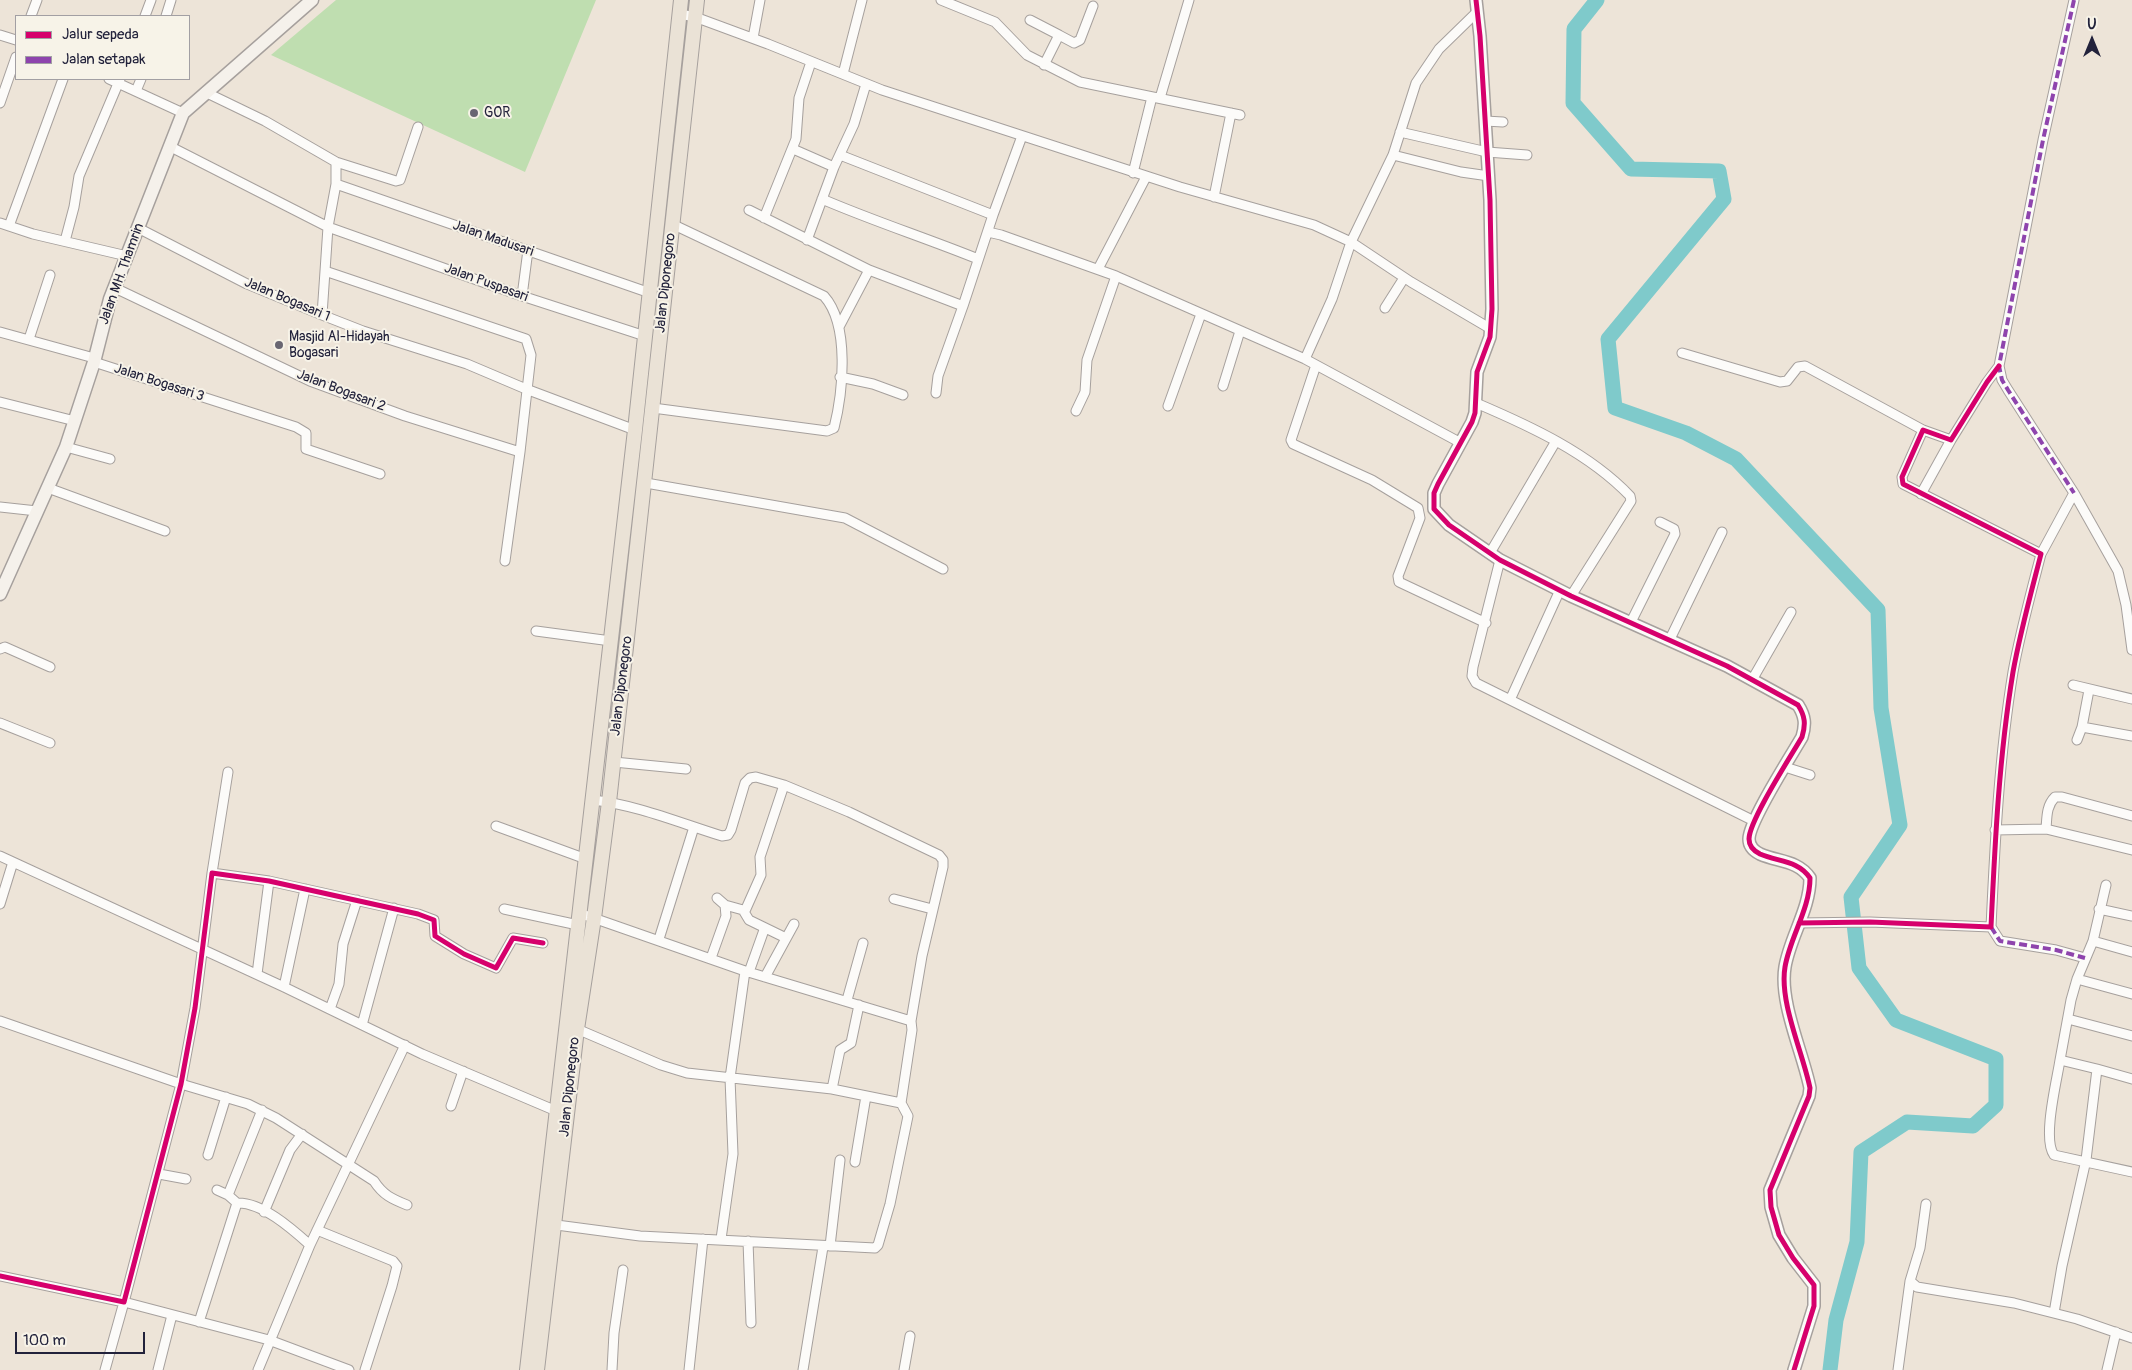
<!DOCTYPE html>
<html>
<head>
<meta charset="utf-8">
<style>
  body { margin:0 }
  #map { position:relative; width:2132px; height:1370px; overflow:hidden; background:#ede4d8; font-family:Pangolin,sans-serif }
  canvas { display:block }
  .legend { position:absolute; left:15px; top:15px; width:175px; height:65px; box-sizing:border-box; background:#f7f3e8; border:1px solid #a29fa3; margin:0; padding:6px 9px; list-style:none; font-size:15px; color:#22223b }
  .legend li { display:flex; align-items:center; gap:10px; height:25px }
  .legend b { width:25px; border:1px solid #a29fa3 }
  .north { position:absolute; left:2067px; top:15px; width:50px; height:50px; -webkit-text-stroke:4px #f7f3e8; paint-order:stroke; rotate:0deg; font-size:14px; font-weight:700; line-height:20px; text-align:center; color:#22223b }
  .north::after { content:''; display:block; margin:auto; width:18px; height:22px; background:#22223b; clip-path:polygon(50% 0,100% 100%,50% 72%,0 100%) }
  .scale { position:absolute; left:15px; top:1332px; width:130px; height:22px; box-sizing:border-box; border:2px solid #22223b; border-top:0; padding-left:6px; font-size:15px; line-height:18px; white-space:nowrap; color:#22223b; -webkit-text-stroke:4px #f7f3e8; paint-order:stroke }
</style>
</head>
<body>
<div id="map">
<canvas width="2132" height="1370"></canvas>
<ul class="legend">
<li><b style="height:6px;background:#d6006c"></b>Jalur sepeda</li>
<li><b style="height:6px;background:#8e44ad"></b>Jalan setapak</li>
</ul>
<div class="north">U</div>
<div class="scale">100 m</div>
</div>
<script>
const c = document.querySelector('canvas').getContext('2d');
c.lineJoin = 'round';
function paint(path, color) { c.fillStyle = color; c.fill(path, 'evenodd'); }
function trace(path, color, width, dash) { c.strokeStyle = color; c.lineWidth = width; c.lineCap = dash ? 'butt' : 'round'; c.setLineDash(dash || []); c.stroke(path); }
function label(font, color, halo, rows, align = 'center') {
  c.font = font + ' Pangolin,sans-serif'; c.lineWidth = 4; c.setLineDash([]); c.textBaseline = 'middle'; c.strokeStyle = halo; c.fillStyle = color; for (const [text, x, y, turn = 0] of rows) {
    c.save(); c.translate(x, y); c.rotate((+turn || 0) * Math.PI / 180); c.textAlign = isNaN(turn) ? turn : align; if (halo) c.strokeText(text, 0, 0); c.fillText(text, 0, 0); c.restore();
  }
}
const green = new Path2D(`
  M336,0H596L525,172L271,55Z`);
const river = new Path2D(`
  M1597,0L1574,29L1573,103L1631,169L1719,171L1724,199L1608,339L1615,408L1686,433L1736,459L1878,610L1881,708L1900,825L1851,897L1859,968L1896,1020L1996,1059V1105L1973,1126L1907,1122L1861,1152L1857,1242L1836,1320L1830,1370`);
const minor = new Path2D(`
  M941,0L995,22L1027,55L1080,82L1240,115
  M2074,0L2043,140L1999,366L2002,380L2008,390L2074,493L2118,571L2126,605L2132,650
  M680,14L695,17L768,44L882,90L1180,187L1314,225L1351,242L1411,282L1491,329
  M31,16L37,0
  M145,16L151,0
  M166,16L171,0
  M1030,20L1059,35
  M0,35L16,40
  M753,38L760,0
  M1044,65L1059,35L1074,43L1080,40L1093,6
  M843,74L862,0
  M109,79L183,113
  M136,91L141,79
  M205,92L265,121L336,162L396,181L400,180L418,127
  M1160,98L1189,0
  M0,103L16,57
  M1485,121L1503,122
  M1400,132L1487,152L1527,155
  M171,147L328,227L522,296L645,336
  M793,149L834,167
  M840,155L993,215L963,306
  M1393,155L1461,172L1489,176
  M1133,173L1152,97
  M336,184L650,293
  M1214,197L1231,113
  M822,199C873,221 926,238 978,259
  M749,210L869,270
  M993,215L1022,136
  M764,218L796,139L799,98L811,62
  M0,223L33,234L127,256
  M9,226L63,79
  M138,228L247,284L322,315L363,331L467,364L526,389L635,430
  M988,232L1001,235L1116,276L1305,359L1461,443
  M807,240L834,167L854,124L866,84
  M65,241L74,207L79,176L120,79
  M1098,269L1146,177
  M115,288L310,381L405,416L520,452L531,355L526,339L325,271
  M522,296L528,250
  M1385,308L1404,278
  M322,315L328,227L336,184V162
  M839,327L869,270L963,306L938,376L936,393
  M0,332L94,358
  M29,339L50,275
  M1682,353L1780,382L1787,381L1798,367L1805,366L1923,430
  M1305,359L1332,299L1351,242L1393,155L1416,83L1439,49L1477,12
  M94,362L296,427L306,433V449L380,474
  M1316,365L1291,440L1293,444L1372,480L1418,508L1420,518L1398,576L1399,582L1486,623
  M840,377L873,384L903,395
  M1223,386L1240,331
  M0,402L75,421
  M1476,403C1530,426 1589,453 1630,496L1631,501L1571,596
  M1168,406L1201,314
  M653,408L827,431L834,428C843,392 850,325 824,296L672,224
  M1076,411L1085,392L1087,360L1116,276
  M66,447L110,459
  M646,483L845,518L943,569
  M48,488L165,531
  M1921,494L1951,440
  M0,507L37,511
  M1490,553L1556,441
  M2041,554L2074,493
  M1500,560L1473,667L1472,676L1476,683L1754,821
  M505,561L520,452
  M1631,622L1675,534L1674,529L1660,522
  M536,631L611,641
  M1670,639L1722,532
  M0,649L5,647L50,667
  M1752,680L1791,612
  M2073,685L2132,699
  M1510,700L1560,590
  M0,723L50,743
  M2082,727L2132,736
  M2077,740L2082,727L2089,690
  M614,762L686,769
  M1785,767L1810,775
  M593,800C637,805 680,823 722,836L728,835L731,830L745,783L750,778L756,777L784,785L849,812L939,855L943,860V867L922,956L911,1021
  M496,826L586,859
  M2046,829C2047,818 2046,806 2055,797H2062L2132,816
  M1995,830L2046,829L2132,850
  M0,856L284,987L422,1054L561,1113
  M212,873L228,772
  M894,899L932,909
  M0,904L13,862
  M725,905L743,910L749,920L786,938
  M504,909L578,925
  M2099,909L2132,916
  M745,911L761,875L760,857L784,785
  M1799,923L1870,922L1991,927C1995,842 1999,757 2013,672C2020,633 2031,593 2041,554L1909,487L1903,484L1902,477L1923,430L1951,440L1987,382L1999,366
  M1991,927L2000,941L2056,950L2085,958
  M659,939L694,827
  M2093,941L2132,952
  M711,958L726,916L725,905L717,898
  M749,972L764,930
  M257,974L269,881
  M765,977L794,924
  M2077,979L2132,994
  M284,987L305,889
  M847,1000L863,943
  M330,1009L339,984L343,944L357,900
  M2068,1019L2132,1036
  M0,1021L181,1084L248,1104L276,1118L374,1181C383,1195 392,1199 407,1205
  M362,1025L394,908
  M577,1029L661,1065L687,1073L832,1089L901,1103L912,1030L911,1021L745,971L579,913
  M2060,1060C2057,1080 2042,1139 2054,1155L2132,1172
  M2097,1069L2132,1079
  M832,1089L840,1050L851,1043L859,1005
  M451,1106L463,1071
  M208,1155L226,1097
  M855,1162L866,1096
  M159,1174L186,1179
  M217,1190L228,1195
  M237,1203L228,1195L262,1110
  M1926,1204L1920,1248L1910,1281L1917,1287L2014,1303L2077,1319L2132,1338
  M264,1212L290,1150L302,1134
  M549,1224L640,1236L875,1248L878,1245L890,1204L908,1116L901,1103
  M317,1230L393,1261L397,1266L392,1286L365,1370
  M721,1239L733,1154L730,1078L745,971
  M748,1241L751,1323
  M830,1246L840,1160
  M0,1276L124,1302L181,1084L195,1008L212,873L269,881L418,914L434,920L435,936L464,954L496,968L513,938L543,943
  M2054,1313L2062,1266L2086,1160L2097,1069L2060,1060L2071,1000L2077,979L2093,941L2106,885
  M199,1322L237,1203C262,1202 292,1229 310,1245
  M105,1370L124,1302L269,1340L349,1370
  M158,1370L172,1315
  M258,1370L310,1245L405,1045
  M612,1370L614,1333L623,1270
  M689,1370L703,1239
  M803,1370L823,1247
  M904,1370L910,1336
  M1898,1370L1910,1281
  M2107,1370L2116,1332`);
const tertiary = new Path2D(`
  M1476,0L1480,36L1490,200L1492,309L1490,337L1477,372L1475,413L1472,422L1438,484L1434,493V509L1449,525L1500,560L1571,596L1727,666L1798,705C1805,716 1806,724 1802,737C1791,756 1749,821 1749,839C1749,846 1754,851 1760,854C1778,862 1798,860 1810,878C1810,909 1790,937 1785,967C1779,1002 1803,1053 1810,1088L1809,1096L1770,1190L1771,1207L1779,1235L1793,1258L1814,1285V1306L1794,1370`);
const secondary = new Path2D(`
  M0,594L66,447L94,362L110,299L183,113L312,0`);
const primary = new Path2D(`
  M527,1370L635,430L681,0
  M537,1370L577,1029L594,918L609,802L697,0`);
const quiet = new Path2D(`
  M2074,0L2043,140L1999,366L2002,380L2008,390L2074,493
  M1991,927L2000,941L2056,950L2085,958`);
const cycleway = new Path2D(`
  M1476,0L1480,36L1490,200L1492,309L1490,337L1477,372L1475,413L1472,422L1438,484L1434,493V509L1449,525L1500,560L1571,596L1727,666L1798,705C1805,716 1806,724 1802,737C1791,756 1749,821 1749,839C1749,846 1754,851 1760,854C1778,862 1798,860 1810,878C1810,909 1790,937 1785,967C1779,1002 1803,1053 1810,1088L1809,1096L1770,1190L1771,1207L1779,1235L1793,1258L1814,1285V1306L1794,1370
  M1799,923L1870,922L1991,927C1995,842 1999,757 2013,672C2020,633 2031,593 2041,554L1909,487L1903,484L1902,477L1923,430L1951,440L1987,382L1999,366
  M0,1276L124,1302L181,1084L195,1008L212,873L269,881L418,914L434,920L435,936L464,954L496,968L513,938L543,943`);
const markers = [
  [474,113,5,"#696672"],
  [279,345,5,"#696672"]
];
const poiNames = [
  ["GOR",484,113],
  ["Masjid Al-Hidayah",289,337],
  ["Bogasari",289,353]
];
const streetNames = [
  ["Jalan Madusari",493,239,19],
  ["Jalan MH. Thamrin",122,274,-70],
  ["Jalan Puspasari",486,283,20],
  ["Jalan Diponegoro",666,283,-84],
  ["Jalan Bogasari 1",287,300,23],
  ["Jalan Bogasari 3",159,383,18],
  ["Jalan Bogasari 2",341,391,21],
  ["Jalan Diponegoro",622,686,-83],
  ["Jalan Diponegoro",570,1087,-84]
];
paint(green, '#bfdeb0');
trace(river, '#7fcacb', 15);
trace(minor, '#a6a09d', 11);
trace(tertiary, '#a6a09d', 14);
trace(secondary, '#a6a09d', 15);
trace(primary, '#a6a09d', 16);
trace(minor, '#fcfbf9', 9);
trace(tertiary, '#fcfbf9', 11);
trace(secondary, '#f5f1eb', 12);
trace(primary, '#eae2d6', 14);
trace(quiet, '#8e44ad', 4, [8, 4]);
trace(cycleway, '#d6006c', 5);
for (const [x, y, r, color] of markers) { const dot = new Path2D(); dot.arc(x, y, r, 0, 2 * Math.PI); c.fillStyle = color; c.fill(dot); trace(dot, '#f7f3e8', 2); }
label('14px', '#22223b', '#f7f3e8', poiNames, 'left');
label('14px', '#22223b', '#f7f3e8', streetNames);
</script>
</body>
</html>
